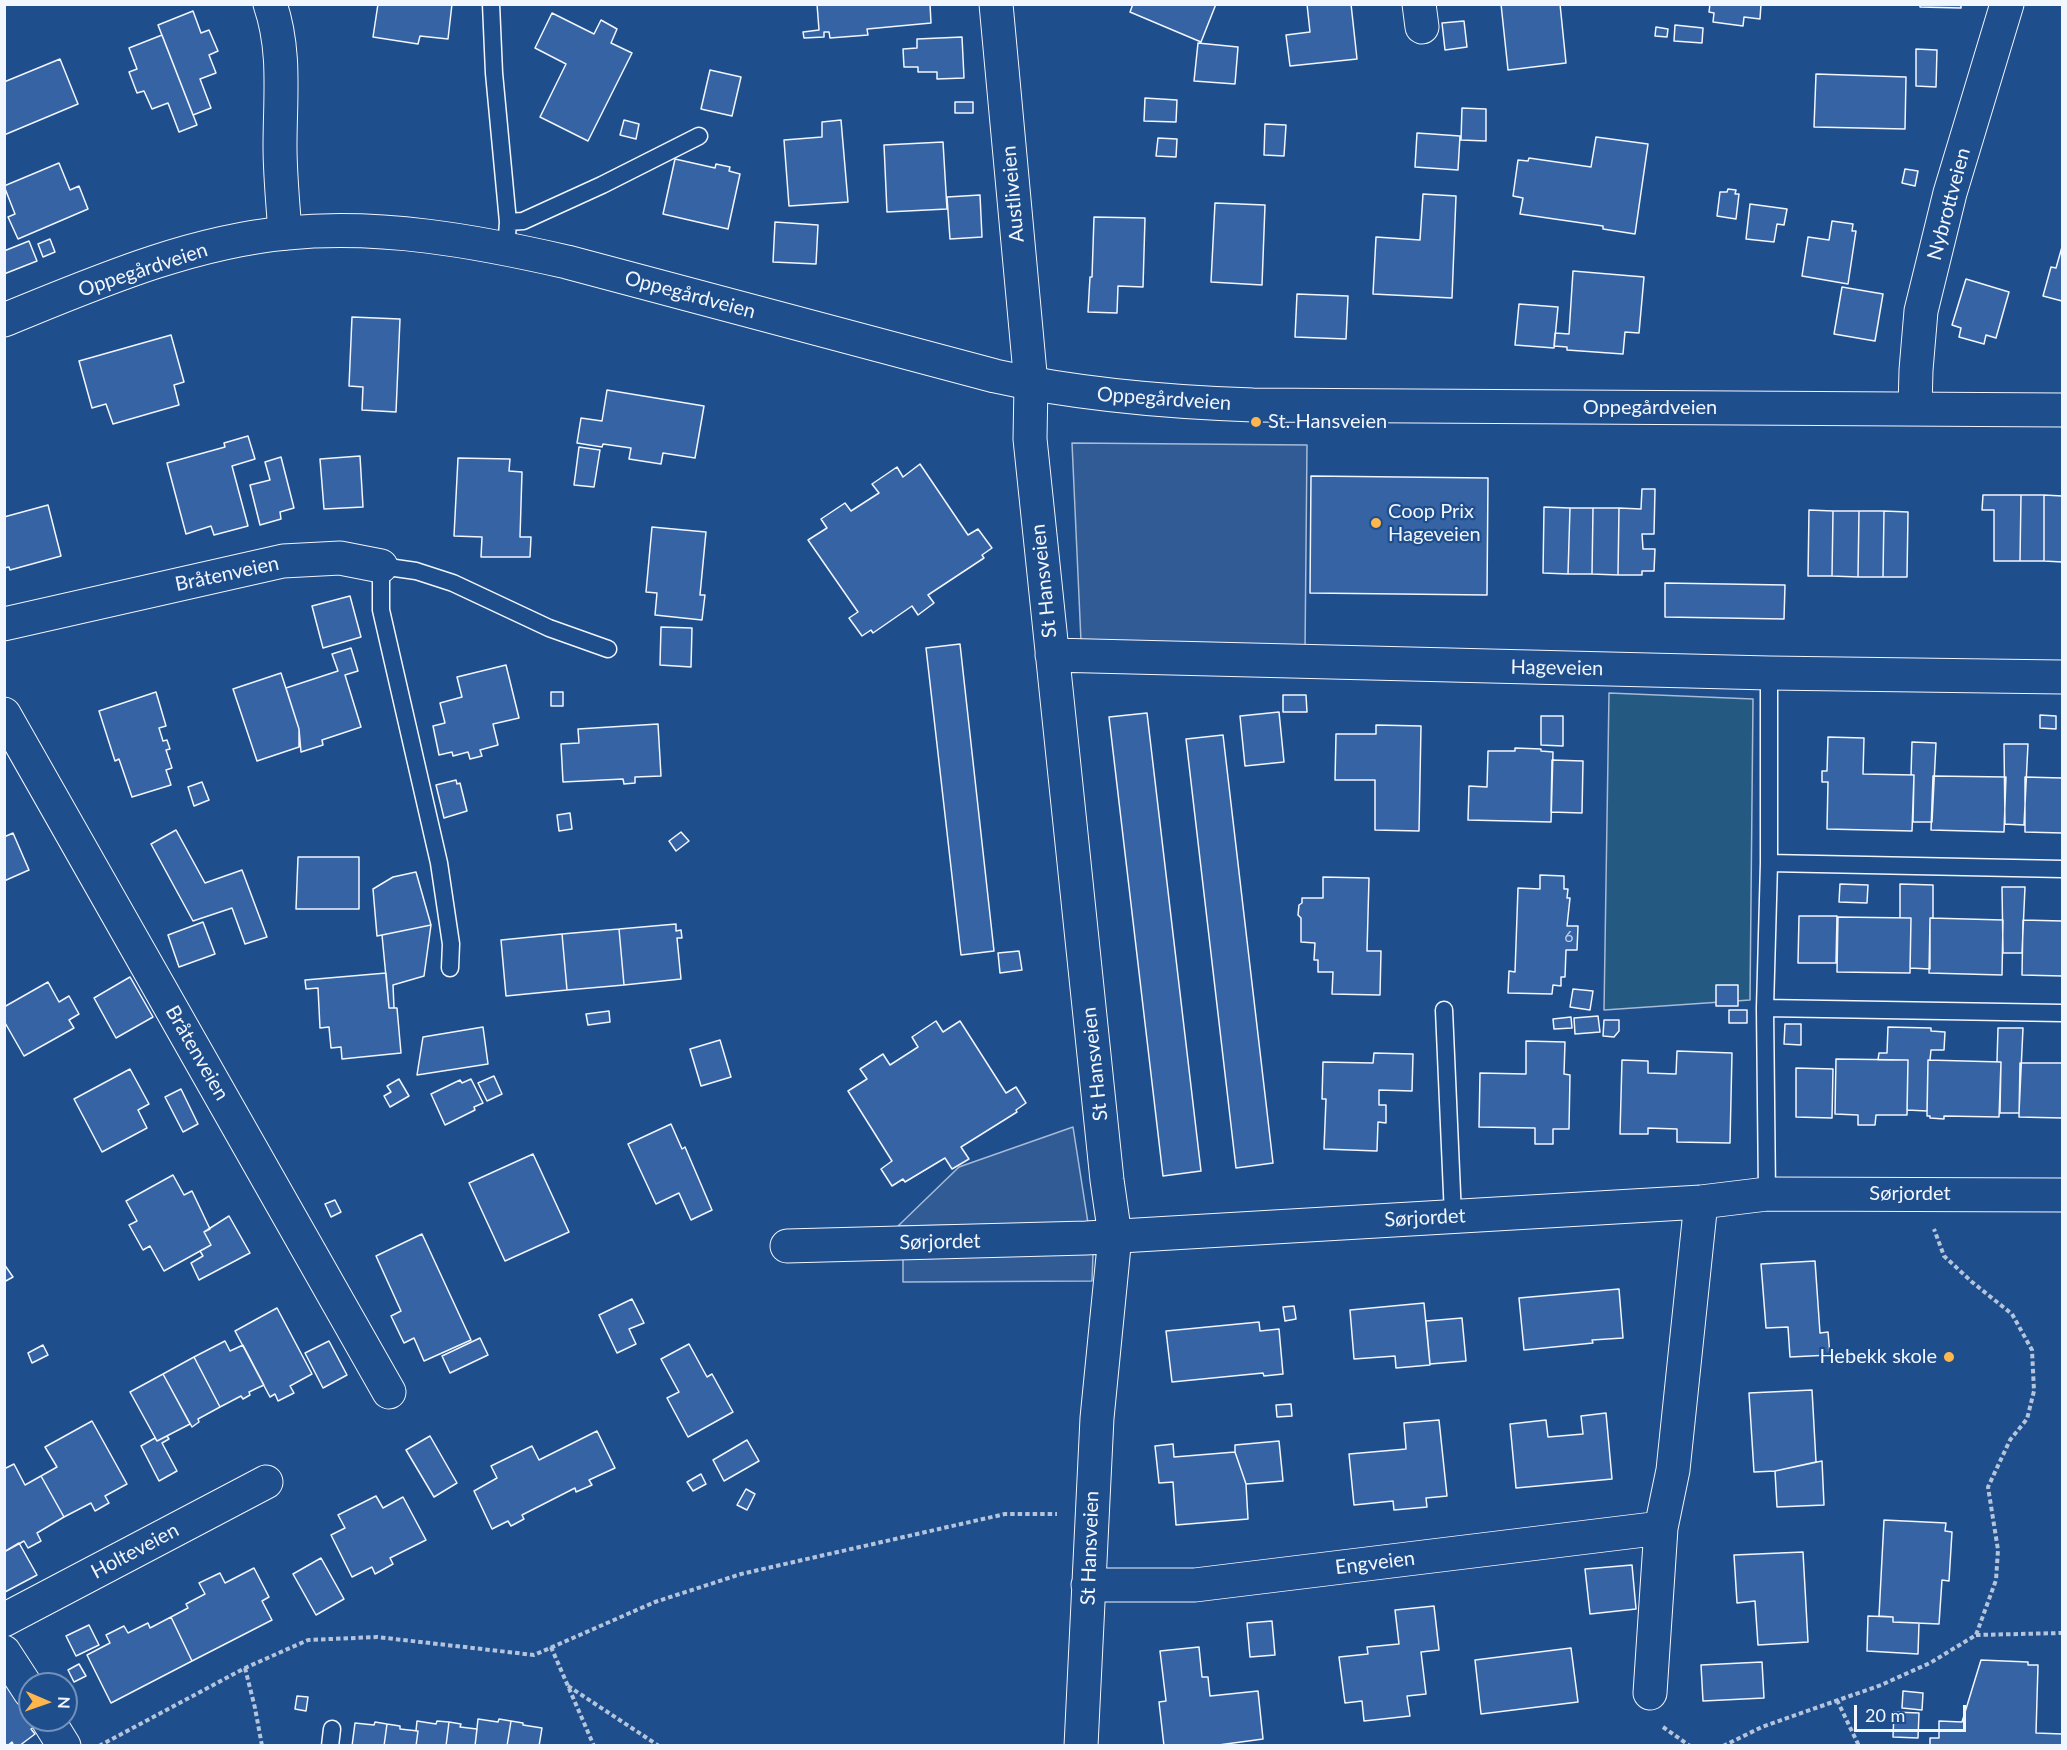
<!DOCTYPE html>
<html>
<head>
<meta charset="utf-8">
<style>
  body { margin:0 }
  #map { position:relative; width:2067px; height:1750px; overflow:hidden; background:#1f4e8c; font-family:Lato,sans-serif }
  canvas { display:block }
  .frame { position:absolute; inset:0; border:6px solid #f2f6ff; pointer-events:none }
  .north { position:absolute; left:18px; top:1672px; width:60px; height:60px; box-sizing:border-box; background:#1f4e8c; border:2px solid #7391ba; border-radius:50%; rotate:92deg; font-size:16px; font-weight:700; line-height:24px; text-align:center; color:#f2f6ff }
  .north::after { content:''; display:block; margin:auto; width:21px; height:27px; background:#ffb74d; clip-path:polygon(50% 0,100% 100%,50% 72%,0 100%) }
  .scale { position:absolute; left:1854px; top:1705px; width:112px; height:27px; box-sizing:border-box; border:3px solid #f2f6ff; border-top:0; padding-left:8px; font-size:18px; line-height:21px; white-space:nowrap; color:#f2f6ff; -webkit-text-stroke:4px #1f4e8c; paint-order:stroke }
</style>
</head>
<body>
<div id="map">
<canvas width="2067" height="1750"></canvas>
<div class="frame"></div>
<div class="north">N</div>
<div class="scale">20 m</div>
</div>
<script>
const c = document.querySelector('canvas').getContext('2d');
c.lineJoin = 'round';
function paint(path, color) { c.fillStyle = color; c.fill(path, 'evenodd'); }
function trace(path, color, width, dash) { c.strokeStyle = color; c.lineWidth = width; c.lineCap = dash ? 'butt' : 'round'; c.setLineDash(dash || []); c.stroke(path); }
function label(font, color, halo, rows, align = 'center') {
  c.font = font + ' Lato,sans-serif'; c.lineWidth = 4.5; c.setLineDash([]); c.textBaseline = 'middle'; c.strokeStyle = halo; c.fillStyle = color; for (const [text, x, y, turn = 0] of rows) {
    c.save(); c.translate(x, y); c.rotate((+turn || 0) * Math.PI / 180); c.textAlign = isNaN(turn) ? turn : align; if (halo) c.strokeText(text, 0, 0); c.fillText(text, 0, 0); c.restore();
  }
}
const green = new Path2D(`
  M1609,693L1753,699L1750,1000L1604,1010Z`);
const parking = new Path2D(`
  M1072,443L1307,445L1305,650L1081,641Z
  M1073,1127L1088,1223L898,1226L959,1167Z
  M1093,1254L1092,1281L903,1282V1255Z`);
const building = new Path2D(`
  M378,4H452L448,39L420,36L418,44L373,37Z
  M817,4H930L931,23L867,29L868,35L830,38L829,32H824V37L804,38L803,32L819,30Z
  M1133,4H1216L1201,42L1130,12Z
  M1307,4H1351L1357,59L1290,66L1286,35L1310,32Z
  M1501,4H1560L1566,63L1508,70Z
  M1710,4H1761L1760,19L1744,17L1743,26L1713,22L1714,13L1709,12Z
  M1920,4H1961V8L1920,7Z
  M193,11L201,33L209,30L218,51L209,55L216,73L200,79L211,108L193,115L158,25Z
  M552,13L594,34L601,20L617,29L611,43L632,53L588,141L540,117L566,64L535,48Z
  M1464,21L1467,47L1445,50L1442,23Z
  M1675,25L1703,28L1702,43L1674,41Z
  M1656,27L1668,29L1667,37L1655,36Z
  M162,35L197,125L179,132L168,103L152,109L144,91L137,93L129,72L137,69L129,48Z
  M962,37L964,78L937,79V72H918V67H904L903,49L917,48V39Z
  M1198,43L1238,47L1235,84L1194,81Z
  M1916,49L1937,50L1936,87L1916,86Z
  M60,59L78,104L4,135V82Z
  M710,70L741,77L732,116L701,109Z
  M1816,74L1906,77L1905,129L1814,127Z
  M1145,98L1177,100L1176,122L1144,121Z
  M955,102H973V113H955Z
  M1462,108L1486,109V141L1461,140Z
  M624,120L639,124L636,139L620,135Z
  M841,120L848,202L789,206L784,140L822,137V122Z
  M1265,124L1286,125L1284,156L1264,155Z
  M1417,133L1460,136L1458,170L1415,167Z
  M1596,137L1648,144L1635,234L1603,229V226L1520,214L1523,198L1513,196L1518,160L1528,161L1529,158L1591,167Z
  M1158,138L1177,139L1176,157L1156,156Z
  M943,142L947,209L887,212L884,145Z
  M675,159L715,168L716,164L730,167L729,171L740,174L728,229L663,214Z
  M59,163L70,190L79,186L88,209L18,239L8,217L15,214L4,186Z
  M1905,169L1918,171L1915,186L1902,183Z
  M1728,189L1736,190L1735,194H1739L1736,219L1717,216L1720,192H1727Z
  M1423,194L1456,196L1452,298L1373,294L1376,237L1420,240Z
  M980,195L982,237L950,239L947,197Z
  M1215,203L1265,205L1262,285L1211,282Z
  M1750,204L1787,209L1784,225L1777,224L1774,242L1746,239Z
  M1094,217L1145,218L1143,287L1118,286L1117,313L1088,312L1090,277H1092Z
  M1832,221L1853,224L1852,231H1856L1848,284L1802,276L1808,237L1829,240Z
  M775,222L818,225L816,264L773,262Z
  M50,239L55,252L43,257L38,244Z
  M29,241L37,261L4,274V251Z
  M2062,247V301L2043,296L2051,267L2056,268Z
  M1573,271L1644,277L1639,333L1625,332L1623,354L1567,350V347L1554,346L1555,333L1569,334Z
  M1966,279L2009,292L1996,338L1986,335L1984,344L1959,337L1961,328L1952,325Z
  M1842,287L1883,294L1875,341L1834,334Z
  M1297,294L1348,296L1346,339L1295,337Z
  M1519,304L1558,307L1554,348L1515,345Z
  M352,317L400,319L396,412L362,410L363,387L349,386Z
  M171,335L184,382L174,385L179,405L113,424L106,404L92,408L79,361Z
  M607,390L704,406L695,458L663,453L661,464L629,459L631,448L603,444L602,447L577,443L581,418L602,421Z
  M248,436L255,459L232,466L248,526L214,535L211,526L186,534L167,463L225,447L224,443Z
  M579,447L600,450L594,487L574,485Z
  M360,456L363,507L324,509L320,459Z
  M281,457L294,508L280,512L281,519L260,525L250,485L270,480L265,462Z
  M458,458L510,459L509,471L522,472L520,537H531L530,557H481L482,537L454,536Z
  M920,464L968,535L978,529L992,548L982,555L984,558L928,595L934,603L918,615L912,606L873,633L871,630L862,636L849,618L858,612L808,540L827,528L821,519L845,503L851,511L879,493L872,484L897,467L903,477Z
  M1311,476L1488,478L1487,595L1310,593Z
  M1642,489H1655L1654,534H1642L1643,549H1655L1654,571H1642V575H1618L1619,508L1641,509Z
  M1983,495H2021L2020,561H1994V510H1982Z
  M2021,495H2044V561H2020Z
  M2044,495L2062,496V562L2044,561Z
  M48,505L61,556L10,570L9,567L4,568V517Z
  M1544,507L1570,508L1568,574L1543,573Z
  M1570,508H1593L1592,574H1568Z
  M1593,508H1619L1618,575L1592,574Z
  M1809,510L1833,511L1832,576H1808Z
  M1833,511H1859L1858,577L1832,576Z
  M1859,511H1884L1883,577H1858Z
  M1884,511L1908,512L1907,577H1883Z
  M652,527L706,532L700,595H705L702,620L655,615L657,593L646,592Z
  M1665,583L1785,585L1784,619L1665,617Z
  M350,596L361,637L323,648L312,606Z
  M661,627L692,628L691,667L660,665Z
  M960,644L994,951L961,955L926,648Z
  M351,648L358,671L345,675L361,727L322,740L323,745L301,752L299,729L286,688L338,671L332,654Z
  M506,665L519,718L493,724L498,745L480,750L482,756L470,759L468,752L453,756L452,752L439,755L433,726L445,723L440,703L462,697L457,677Z
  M281,673L299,729V747L257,761L233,689Z
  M156,692L166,726L159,728L163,741L167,740L170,749L166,750L172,768L166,770L171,785L132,797L119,759L115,761L99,711Z
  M551,692H563V706H551Z
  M1283,695H1306L1307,712H1283Z
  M1279,712L1284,762L1245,766L1240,716Z
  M1147,713L1201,1171L1163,1176L1109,717Z
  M2040,715L2056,716V729L2040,728Z
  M1541,716H1563V746L1541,745Z
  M658,724L661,776L635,777V783L624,784L623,779L563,782L561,744L579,743L578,729Z
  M1376,725L1421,726L1419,831L1375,830V780H1335L1336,734H1376Z
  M1223,735L1273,1163L1236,1168L1186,739Z
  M1828,737L1864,738L1863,774L1914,775L1912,831L1827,829L1828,782H1822V771H1827Z
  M1912,742L1936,743L1932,822H1913L1914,775H1911Z
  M2004,744H2028L2024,825L2005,824Z
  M1515,748L1541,749V751L1553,752L1551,822L1468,820L1469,786L1487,787L1488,751H1515Z
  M1552,760L1583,761L1582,813L1551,812Z
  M1933,776L2006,777L2004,832L1931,830Z
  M2025,777L2062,778V833L2025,832Z
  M456,780L457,784L460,783L467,811L444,818L436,785Z
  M202,782L209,800L194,806L188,787Z
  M570,813L572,829L559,831L557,815Z
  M176,830L205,883L242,870L267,937L245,944L232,908L193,921L151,844Z
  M681,832L689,841L676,851L669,841Z
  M13,833L29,870L4,881V837Z
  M298,857H359V909H296Z
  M416,872L431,925L377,936L373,889L393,877Z
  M1540,875L1564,876V889H1568L1567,898H1570L1567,926H1578L1577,950H1566L1565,977H1561V986L1553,985L1552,994L1508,993L1509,971L1515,972L1518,888L1540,889Z
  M1323,877L1369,878L1367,951H1381L1380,995L1332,994L1333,972H1318V960H1314L1315,943L1301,942V918L1298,915L1299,905L1302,903V898H1323Z
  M1840,884L1868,885L1867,903L1839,902Z
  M1900,884L1933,885V918H1930V969L1910,968L1911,918H1900Z
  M2002,887H2025L2022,953H2003Z
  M1799,916H1837L1836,963H1798Z
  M1838,917L1911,918L1910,973L1837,972Z
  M1930,918L2003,920L2002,975L1929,973Z
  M2023,920L2062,921V976L2022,975Z
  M203,922L215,954L179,967L168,935Z
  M676,924V931L681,930L682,938H677L681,979L624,985L619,929Z
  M431,925L424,976L393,985L394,1008H389L382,935Z
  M619,929L624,985L567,990L562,934Z
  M562,934L567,990L506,996L501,940Z
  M1019,951L1022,970L1000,973L998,953Z
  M386,973L389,1008H397L401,1053L342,1059L341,1047L331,1048L329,1027L320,1028L318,988L306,989L305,980Z
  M130,977L153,1017L116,1038L94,998Z
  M48,982L59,1002L69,996L79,1014L69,1020L74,1028L24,1056L4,1021V1007Z
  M1716,985H1738V1006H1716Z
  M1573,989L1593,991L1590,1010L1570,1007Z
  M1729,1010H1747V1023H1729Z
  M609,1011L610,1022L588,1025L586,1014Z
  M1598,1016L1600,1032L1575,1034L1574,1018Z
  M1571,1017L1572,1028L1554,1029L1553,1019Z
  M1604,1020H1619V1031L1614,1037L1603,1036Z
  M936,1021L943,1032L960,1021L1006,1093L1016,1087L1026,1103L1016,1110L1017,1112L961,1147L969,1159L952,1169L945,1158L905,1182L903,1179L892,1186L881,1169L892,1161L848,1091L867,1079L860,1069L883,1054L890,1065L918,1047L912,1037Z
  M1785,1024H1801V1045L1784,1044Z
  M483,1027L488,1064L417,1075L423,1037Z
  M1888,1027L1931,1028V1031L1945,1032L1944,1050H1931L1930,1060H1928L1927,1111L1907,1110L1908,1060H1878L1879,1053H1887Z
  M1998,1028H2023L2019,1113H2000L2001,1062H1997Z
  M720,1040L731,1077L701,1086L690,1049Z
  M1526,1041L1565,1042L1564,1074L1570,1075L1569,1129H1553V1144H1535V1128L1479,1127L1480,1073L1526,1074Z
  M1677,1051L1732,1053L1730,1143L1677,1142V1129L1648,1128V1134H1620L1622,1060L1648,1061V1073L1676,1074Z
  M1374,1053L1413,1054L1412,1091L1379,1090V1105H1386V1123L1378,1122L1377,1151L1324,1149L1326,1099H1322L1323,1062L1373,1063Z
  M1836,1059L1908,1060L1907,1115H1876L1875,1125H1858V1115L1835,1114Z
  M1928,1060L2001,1062L1999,1117L1944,1116V1119L1930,1118V1116H1927Z
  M2020,1063H2062V1118L2019,1117Z
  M1796,1068L1833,1069L1832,1118L1796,1117Z
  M130,1069L149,1104L138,1110L147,1128L102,1152L74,1099Z
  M494,1076L502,1094L487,1101L478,1083Z
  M399,1079L409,1096L390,1107L384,1096L391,1092L387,1086Z
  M471,1079L483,1103L474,1107L475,1110L445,1125L431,1094L460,1080L462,1083Z
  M181,1089L198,1124L183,1132L165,1097Z
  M671,1124L682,1149L685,1147L712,1210L691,1220L679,1193L656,1204L628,1144Z
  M533,1154L569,1232L505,1261L469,1183Z
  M173,1175L184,1195L192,1191L210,1229L204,1232L211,1245L164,1271L150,1246L143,1250L129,1225L137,1221L126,1201Z
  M335,1200L341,1212L331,1217L325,1204Z
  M229,1216L250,1253L199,1280L191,1263L203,1256L200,1251L211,1245L204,1232Z
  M422,1234L471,1340L424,1361L414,1338L404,1343L391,1316L401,1311L376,1256Z
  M1815,1261L1820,1333L1828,1332L1830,1355L1790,1357L1788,1327L1766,1328L1761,1264Z
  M4,1264L13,1277L4,1282Z
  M1619,1289L1623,1338L1592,1340L1593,1343L1524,1350L1519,1298Z
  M632,1299L644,1323L629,1329L636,1344L617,1353L599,1315Z
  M1424,1303L1430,1365L1396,1368L1395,1356L1354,1359L1350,1310Z
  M1294,1306L1296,1319L1285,1321L1283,1307Z
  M277,1308L312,1374L290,1386L294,1393L278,1401L275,1394L270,1397L235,1331Z
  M1462,1318L1466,1361L1430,1364L1426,1321Z
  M1259,1322L1260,1331L1279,1329L1283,1374L1264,1376L1263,1373L1172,1382L1166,1331Z
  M480,1338L488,1355L450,1373L442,1356Z
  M225,1341L230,1351L243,1345L264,1385L249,1392L250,1395L243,1399L241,1396L220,1407L194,1357Z
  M329,1341L347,1375L323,1388L305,1353Z
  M689,1344L707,1377L712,1374L733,1412L688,1437L667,1398L679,1392L661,1359Z
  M43,1345L48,1355L32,1363L28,1353Z
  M194,1357L220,1407L198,1419L199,1422L192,1427L163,1374Z
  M163,1374L190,1424L157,1441L130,1392Z
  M1812,1390L1816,1462L1775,1471L1754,1472L1749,1393Z
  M1291,1404L1292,1416L1277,1417L1276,1405Z
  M1606,1413L1612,1479L1516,1488L1510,1424L1546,1420L1548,1437L1583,1434L1581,1416Z
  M1439,1420L1447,1496L1426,1498L1427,1507L1394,1510L1393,1501L1354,1505L1349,1454L1406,1449L1404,1423Z
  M92,1421L127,1484L105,1496L109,1503L95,1511L91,1503L64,1517L41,1476L57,1467L45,1447Z
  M597,1431L615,1468L589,1480L592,1485L576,1492L575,1488L522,1515L524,1519L511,1526L508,1521L492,1529L474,1491L497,1478L491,1466L532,1446L539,1460Z
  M167,1436L169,1439L162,1443L177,1471L159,1481L141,1446L155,1438L157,1441Z
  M430,1436L457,1483L434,1497L406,1450Z
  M747,1440L759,1461L724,1481L713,1460Z
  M1279,1441L1283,1481L1246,1484L1235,1452V1445Z
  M1173,1444L1174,1457L1235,1452L1246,1484L1248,1519L1176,1525L1173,1482L1159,1483L1155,1446Z
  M1822,1461L1824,1505L1777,1507L1775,1471Z
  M14,1464L25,1485L41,1476L64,1517L37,1533L41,1541L28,1548L24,1541L4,1552V1469Z
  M701,1474L706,1484L693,1491L687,1482Z
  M746,1489L755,1494L747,1510L737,1505Z
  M376,1496L383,1508L403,1497L426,1540L390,1558L393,1564L375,1574L372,1567L352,1577L331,1535L345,1528L338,1515Z
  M1884,1520L1946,1523L1945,1531L1952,1532L1949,1581L1942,1580L1939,1624L1893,1622V1617L1879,1616Z
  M19,1543L37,1575L5,1592L4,1552Z
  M1803,1552L1808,1642L1758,1645L1755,1601L1737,1603L1734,1555Z
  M321,1558L344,1599L316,1615L293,1574Z
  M1632,1565L1636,1609L1590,1614L1585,1569Z
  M254,1568L269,1597L262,1601L272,1620L192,1661L171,1617L188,1608L186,1604L205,1594L199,1583L220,1573L225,1583Z
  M1434,1606L1439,1650L1421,1652L1426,1694L1407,1696L1410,1716L1364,1721L1362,1701L1345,1703L1339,1657L1368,1654L1367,1647L1399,1644L1395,1610Z
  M1868,1616L1893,1617V1622L1919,1623L1918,1654L1867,1651Z
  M171,1617L192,1661L111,1703L87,1655L110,1643L106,1635L124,1626L128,1633L148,1623L150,1628Z
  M1272,1621L1275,1655L1250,1657L1247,1623Z
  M89,1625L99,1645L76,1656L66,1636Z
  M1199,1647L1202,1677H1208L1210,1696L1258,1691L1263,1739L1211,1746H1164L1159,1702L1166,1701L1160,1651Z
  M1571,1648L1578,1702L1481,1714L1475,1660Z
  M1981,1660L2028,1662V1665H2038L2036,1733L2062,1734V1746H1930V1738H1939V1721L1962,1722Z
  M1762,1662L1764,1698L1703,1701L1701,1665Z
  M79,1664L86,1676L74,1682L68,1670Z
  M4,1682L35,1726L31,1729L35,1734L19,1746H14L12,1742L7,1746L4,1742Z
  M1903,1691L1923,1693L1922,1710L1902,1708Z
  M297,1696L308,1697L306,1711L295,1709Z
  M1894,1712L1919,1713L1918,1738L1893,1737Z
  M478,1719L498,1722L499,1719L511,1721L507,1746H475Z
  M417,1721L436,1724L437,1721L449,1722L446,1746H416L418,1731H416Z
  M511,1721L523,1723V1725L542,1728L539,1746H507Z
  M375,1722L387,1724L384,1746H352L355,1723L374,1725Z
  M449,1722L461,1724L460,1727L477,1729L475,1746H446Z
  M387,1724L400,1726V1729L418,1731L416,1746H384Z`);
const path = new Path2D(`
  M1976,1635L2062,1633
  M551,1647L594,1746
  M245,1668L255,1708L262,1746
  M568,1686L659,1746
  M1837,1700L1859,1746
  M1663,1727L1690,1746
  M99,1746L245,1668L308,1640L377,1637L534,1655L655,1602L741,1574L1005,1514H1057
  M1723,1746L1762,1727L1881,1685L1930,1663L1976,1635L1996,1580L1998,1550L1988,1487L2010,1440L2027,1419L2034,1391L2032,1350L2012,1314L1972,1282L1944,1256L1934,1229`);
const service = new Path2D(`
  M491,4L494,73L508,222L506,249
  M508,222L523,221L602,185L699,136
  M1769,863L2062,869
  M450,968L451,944L439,863L381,610V566L416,571L453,583L549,628L608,649
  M1765,1008L2062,1013
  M1444,1010L1453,1216
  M1767,1194L1765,1008L1769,863V673
  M330,1746L332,1729`);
const minor = new Path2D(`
  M270,4C286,50 280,98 280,146C280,175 283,204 285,233
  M996,4L1031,384L1030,439L1107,1180L1115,1236L1097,1418L1081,1746
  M1419,4L1422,27
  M1915,408L1916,370L1921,311L1950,193L2007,4
  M4,624L283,561L340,558L381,566
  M1052,655L1769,673L2062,677
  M4,714L389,1392
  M787,1246L1086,1238L1701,1202L1767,1194L2062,1195
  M1088,1585H1195L1661,1528
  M4,1620L266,1482
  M4,1652L30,1692
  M1650,1693L1661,1528L1673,1470L1701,1202
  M48,1720L64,1746`);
const secondary = new Path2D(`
  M4,320C95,283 189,242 287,233C382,224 475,241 567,262L995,376C1080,395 1166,402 1253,405L2062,410`);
const markers = [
  [1256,422,6,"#ffb74d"],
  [1376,523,6,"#ffb74d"],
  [1949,1357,6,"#ffb74d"]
];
const numberNames = [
  ["6",1569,937]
];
const streetNames = [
  ["Austliveien",1013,194,-95],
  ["Nybrottveien",1949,204,-75],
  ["Oppegårdveien",143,270,-18],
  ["Oppegårdveien",690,295,15],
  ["Oppegårdveien",1164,399,4],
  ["Oppegårdveien",1650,408],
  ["Bråtenveien",227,574,-12],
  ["St Hansveien",1044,581,-96],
  ["Hageveien",1557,668,1],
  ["Bråtenveien",197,1053,60],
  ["St Hansveien",1095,1064,-96],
  ["Sørjordet",1910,1194],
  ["Sørjordet",1425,1218,-3],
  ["Sørjordet",940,1242,-1],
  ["St Hansveien",1090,1548,-88],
  ["Holteveien",135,1551,-28],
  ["Engveien",1375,1563,-7]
];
const poiNames = [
  ["St. Hansveien",1268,422],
  ["Coop Prix",1388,512],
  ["Hageveien",1388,535],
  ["Hebekk skole",1937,1357,"right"]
];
paint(green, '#245a82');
trace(green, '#a8bbd7', 1.5);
paint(parking, '#305b95');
trace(parking, '#a8bbd7', 1.5);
paint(building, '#3563a3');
trace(building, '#f2f6ff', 1.5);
trace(service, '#f2f6ff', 19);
trace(minor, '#f2f6ff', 35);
trace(secondary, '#f2f6ff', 35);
trace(path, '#b3c4dc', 4, [4.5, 3]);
trace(service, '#1f4e8c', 16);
trace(minor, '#1f4e8c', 33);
trace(secondary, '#1f4e8c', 33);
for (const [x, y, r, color] of markers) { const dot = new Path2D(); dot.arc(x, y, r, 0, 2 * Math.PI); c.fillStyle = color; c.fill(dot); trace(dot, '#1f4e8c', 2); }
label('16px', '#c3d1e8', null, numberNames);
label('20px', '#f2f6ff', '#1f4e8c', streetNames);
label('20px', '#f2f6ff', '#1f4e8c', poiNames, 'left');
</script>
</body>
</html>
